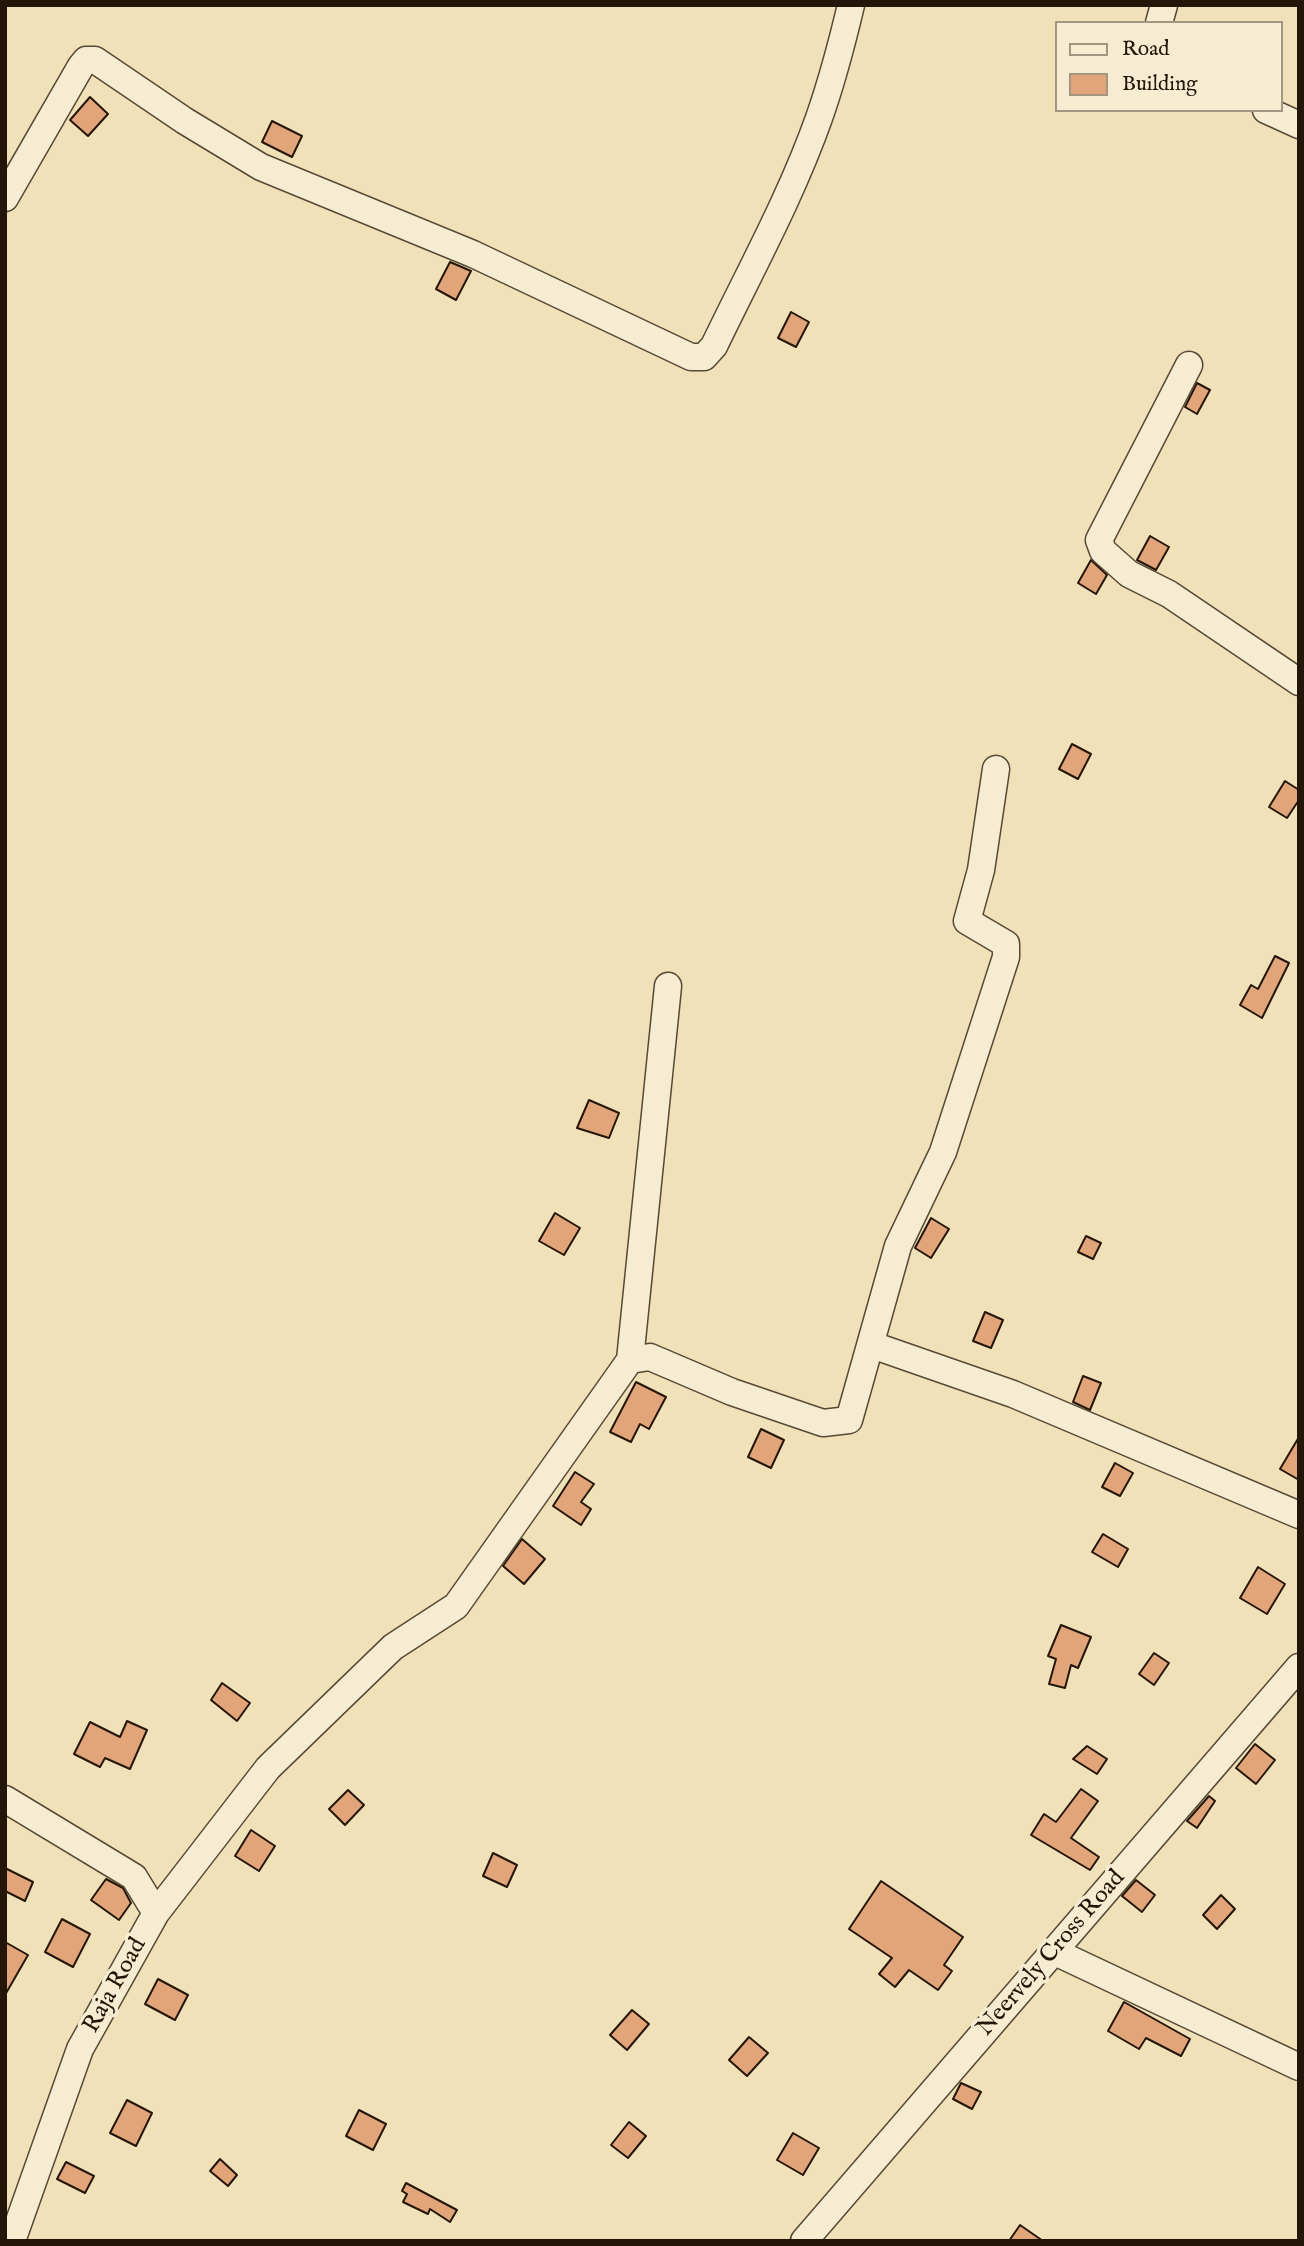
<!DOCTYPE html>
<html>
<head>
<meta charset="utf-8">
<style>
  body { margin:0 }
  #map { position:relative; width:1304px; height:2246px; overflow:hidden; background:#f1e1b9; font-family:"IM FELL English",serif }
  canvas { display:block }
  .frame { position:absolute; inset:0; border:7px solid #241609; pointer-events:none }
  .legend { position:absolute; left:1055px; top:21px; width:228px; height:91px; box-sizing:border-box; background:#f6ecd2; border:2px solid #a29682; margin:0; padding:9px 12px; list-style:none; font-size:21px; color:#241609 }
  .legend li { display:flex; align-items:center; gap:14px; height:35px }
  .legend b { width:35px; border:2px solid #a29682 }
</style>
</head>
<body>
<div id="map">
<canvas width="1304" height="2246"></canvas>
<div class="frame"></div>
<ul class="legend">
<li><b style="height:9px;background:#f6ecd2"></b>Road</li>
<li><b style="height:19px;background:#e2a579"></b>Building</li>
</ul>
</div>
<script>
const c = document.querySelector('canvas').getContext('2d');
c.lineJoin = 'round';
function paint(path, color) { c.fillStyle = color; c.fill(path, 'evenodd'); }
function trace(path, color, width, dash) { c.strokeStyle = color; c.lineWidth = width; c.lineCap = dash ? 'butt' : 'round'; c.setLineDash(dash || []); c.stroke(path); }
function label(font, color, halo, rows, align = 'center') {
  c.font = font + ' "IM FELL English",serif'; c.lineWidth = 7; c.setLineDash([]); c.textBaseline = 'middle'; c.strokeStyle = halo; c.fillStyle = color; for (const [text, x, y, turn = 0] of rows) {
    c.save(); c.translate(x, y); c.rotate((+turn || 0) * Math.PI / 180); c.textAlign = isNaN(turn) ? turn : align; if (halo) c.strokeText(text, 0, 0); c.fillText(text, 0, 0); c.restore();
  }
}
const building = new Path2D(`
  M90,97L108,114L88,136L70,120Z
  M272,121L302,136L292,157L262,142Z
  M450,262L471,271L456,300L436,289Z
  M791,312L809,322L796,347L778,338Z
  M1197,383L1210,390L1197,414L1185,407Z
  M1150,536L1169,547L1156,570L1137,560Z
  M1091,560L1107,575L1096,594L1078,583Z
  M1072,744L1091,754L1078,779L1059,769Z
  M1285,781L1299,790V800L1287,818L1269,807Z
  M1275,956L1289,963L1262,1018L1240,1005L1251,985L1258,989Z
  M589,1100L619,1113L609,1138L577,1128Z
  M555,1213L580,1228L564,1255L539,1241Z
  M931,1218L949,1229L931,1258L915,1248Z
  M1086,1236L1101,1243L1093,1259L1078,1252Z
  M985,1312L1003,1320L991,1348L973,1341Z
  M1083,1376L1101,1383L1090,1410L1073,1402Z
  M636,1382L666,1397L649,1429L640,1424L631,1442L610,1432Z
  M761,1429L784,1440L771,1468L748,1457Z
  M1299,1437V1480L1280,1469Z
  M1115,1463L1133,1473L1120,1496L1102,1487Z
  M575,1472L594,1484L581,1502L591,1509L581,1525L553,1506Z
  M1103,1534L1128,1549L1118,1567L1092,1552Z
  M522,1539L545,1559L524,1584L503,1566Z
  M1258,1567L1285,1584L1267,1614L1240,1598Z
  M1061,1625L1091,1637L1078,1668L1071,1665L1065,1688L1049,1684L1056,1659L1048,1656Z
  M1154,1653L1169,1663L1154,1685L1139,1674Z
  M222,1683L250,1703L237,1721L211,1700Z
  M127,1721L147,1730L130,1769L105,1758L100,1767L74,1754L90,1722L120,1737Z
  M1255,1744L1275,1760L1256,1784L1236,1768Z
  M1087,1746L1107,1759L1097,1774L1073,1759Z
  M1081,1789L1098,1801L1071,1838L1099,1857L1090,1870L1031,1835L1044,1814L1056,1822Z
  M348,1790L364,1805L345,1825L329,1809Z
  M1209,1796L1215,1801L1197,1828L1187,1821Z
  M251,1830L275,1846L259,1871L235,1856Z
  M493,1853L517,1865L507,1887L483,1876Z
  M5,1868L33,1882L25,1901L5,1891Z
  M106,1879L123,1888L131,1903L119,1920L91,1900Z
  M1136,1880L1155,1895L1142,1912L1122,1896Z
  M881,1881L963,1937L944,1965L952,1971L938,1990L909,1970L895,1987L879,1974L892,1958L849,1929Z
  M1221,1895L1235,1909L1217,1929L1203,1915Z
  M62,1919L90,1934L73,1967L45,1952Z
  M5,1942L28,1955L5,1995Z
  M158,1979L188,1995L175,2020L145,2004Z
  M1124,2002L1190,2039L1181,2056L1146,2038L1139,2049L1108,2031Z
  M632,2010L649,2024L627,2050L610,2035Z
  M749,2037L768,2053L747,2076L729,2060Z
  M961,2083L981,2092L972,2109L953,2099Z
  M127,2100L152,2113L136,2146L110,2133Z
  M359,2110L386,2124L373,2150L346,2136Z
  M629,2122L646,2136L628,2158L611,2145Z
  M793,2133L819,2148L803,2175L777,2160Z
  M220,2159L237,2175L228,2186L210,2171Z
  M66,2162L94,2176L85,2193L57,2179Z
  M406,2183L457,2210L450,2222L430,2209L428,2214L403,2202L407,2194L402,2191Z
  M1020,2225L1043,2241H1009Z`);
const minor = new Path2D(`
  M1159,23L1164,5
  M1266,110L1299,125
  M5,198L81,66L86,60H95L185,121L261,167L473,254L691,357H704L714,346C750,271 791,197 819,118C832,81 842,43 851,5
  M1189,365L1099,540L1103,551L1129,574L1169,594L1299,682
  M872,1345L1013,1394L1299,1515
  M630,1360L668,986
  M5,1799L134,1877L156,1913L80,2049L12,2241
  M156,1913L268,1768L393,1647L456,1606L630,1360L650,1357L732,1392L823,1423L849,1420L898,1246L943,1152L1006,957V944L967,921L981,870L996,769
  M1055,1952L1299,2067
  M804,2241L1299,1667`);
const streetNames = [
  ["Neervely Cross Road",1052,1954,-49],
  ["Raja Road",116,1986,-61]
];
paint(building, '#e2a579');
trace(building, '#241609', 2);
trace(minor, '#574935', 29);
trace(minor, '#f6ecd2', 26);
label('24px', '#241609', '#f6ecd2', streetNames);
</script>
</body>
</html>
